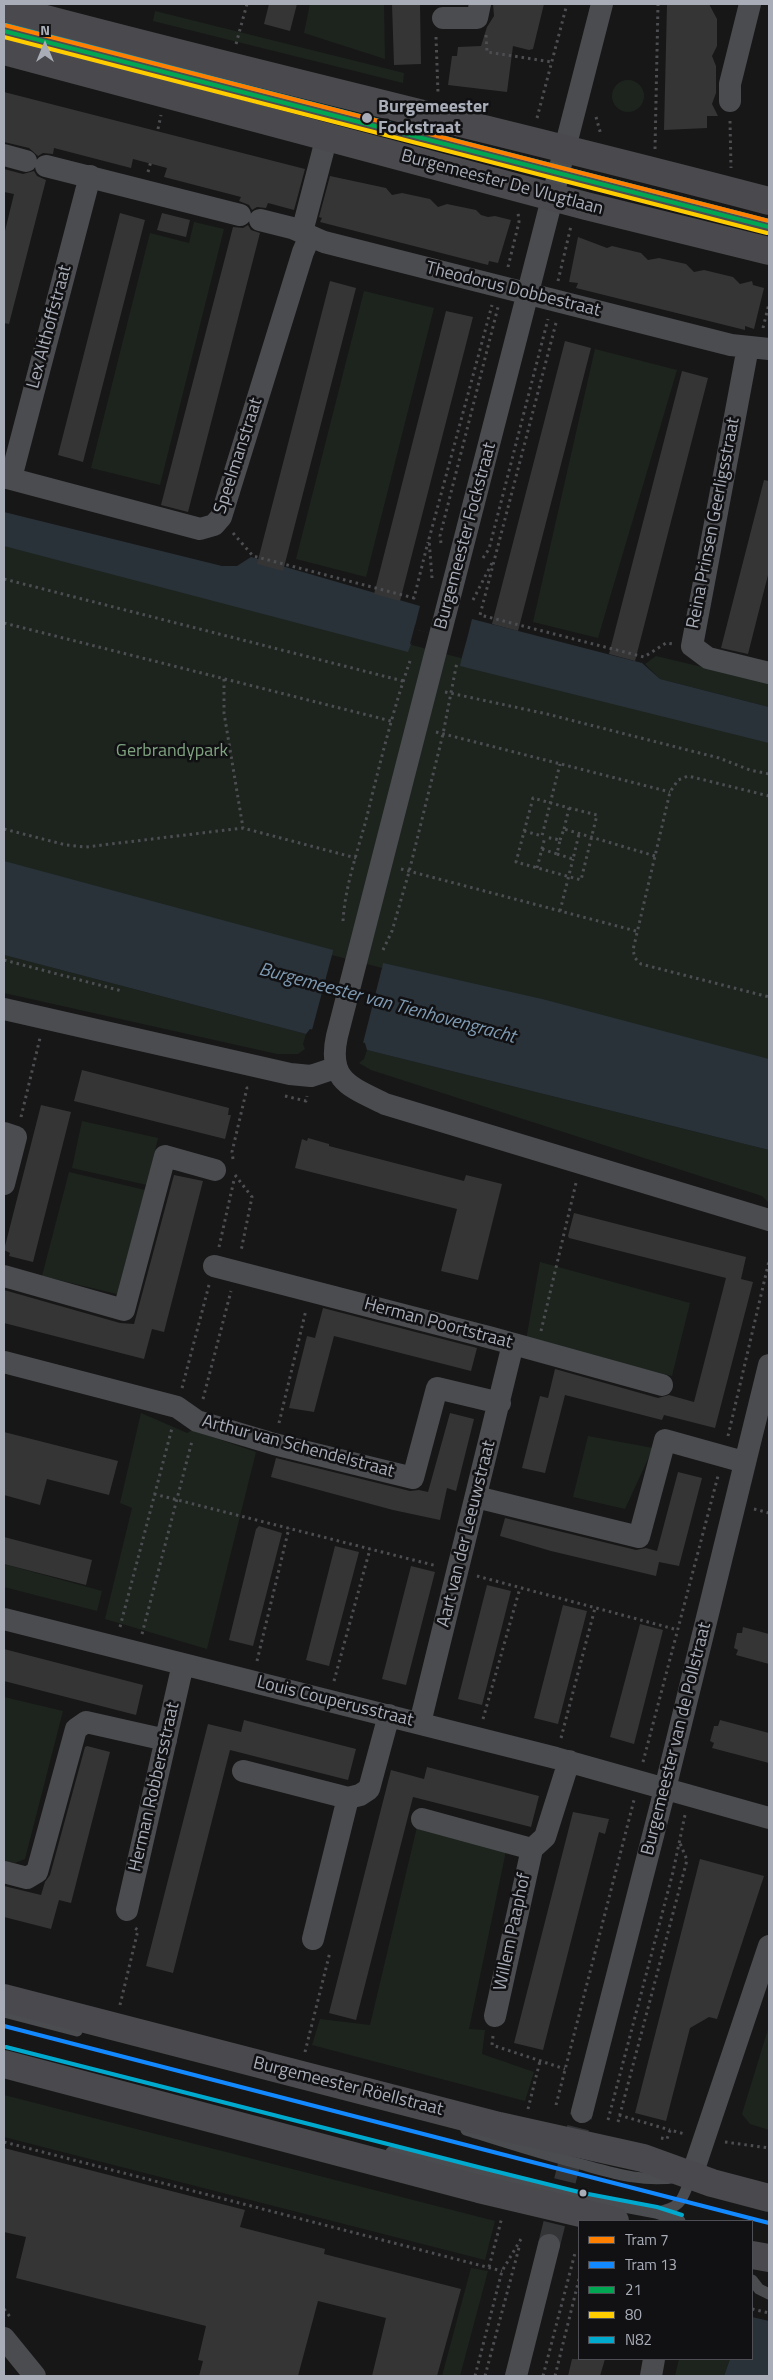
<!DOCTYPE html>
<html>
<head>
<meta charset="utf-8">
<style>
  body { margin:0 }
  #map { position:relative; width:773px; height:2380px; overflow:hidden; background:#171717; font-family:"Titillium Web",sans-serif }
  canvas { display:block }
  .frame { position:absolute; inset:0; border:5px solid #a8adb8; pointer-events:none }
  .legend { position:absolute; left:578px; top:2220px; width:175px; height:140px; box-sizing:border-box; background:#111113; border:1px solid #4d4f55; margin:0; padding:6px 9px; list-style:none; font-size:15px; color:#a8adb8 }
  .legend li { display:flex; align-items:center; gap:10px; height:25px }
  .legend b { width:25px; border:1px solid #4d4f55 }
  .north { position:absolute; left:20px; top:20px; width:50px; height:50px; -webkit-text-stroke:4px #111113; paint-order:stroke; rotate:0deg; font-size:14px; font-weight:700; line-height:20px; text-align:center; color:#a8adb8 }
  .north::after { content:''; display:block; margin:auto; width:18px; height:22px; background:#a8adb8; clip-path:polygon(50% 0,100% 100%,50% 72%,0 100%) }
</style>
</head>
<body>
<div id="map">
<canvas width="773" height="2380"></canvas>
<div class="frame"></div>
<ul class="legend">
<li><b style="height:6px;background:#ff7f00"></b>Tram 7</li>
<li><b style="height:6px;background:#1389ff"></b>Tram 13</li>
<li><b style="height:6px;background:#00a651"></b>21</li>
<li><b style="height:6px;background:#fc0"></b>80</li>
<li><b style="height:6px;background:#00a9ce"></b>N82</li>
</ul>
<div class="north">N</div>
</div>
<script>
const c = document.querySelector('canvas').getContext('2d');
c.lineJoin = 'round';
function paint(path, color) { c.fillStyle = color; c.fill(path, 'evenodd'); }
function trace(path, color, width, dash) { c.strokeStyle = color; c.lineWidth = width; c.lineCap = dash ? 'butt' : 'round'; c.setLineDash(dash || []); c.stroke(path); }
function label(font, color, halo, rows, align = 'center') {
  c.font = font + ' "Titillium Web",sans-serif'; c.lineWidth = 5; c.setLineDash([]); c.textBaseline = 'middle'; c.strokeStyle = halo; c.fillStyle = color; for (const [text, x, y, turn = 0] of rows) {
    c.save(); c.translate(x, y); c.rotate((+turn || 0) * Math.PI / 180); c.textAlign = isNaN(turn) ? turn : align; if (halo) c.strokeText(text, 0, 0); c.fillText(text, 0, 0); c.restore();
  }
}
const green = new Path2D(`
  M310,4H384L385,59L304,33Z
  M155,11L404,73L403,83L153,21Z
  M612 96a16 16 0 1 1 32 0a16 16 0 1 1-32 0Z
  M194,222L224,229L160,485L91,468L150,233L189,243Z
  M364,291L434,308L366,577L296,559Z
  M595,349L677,370L598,638L533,622Z
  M4,536L453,656L769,732V1076L4,881Z
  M656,656L769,683V707L660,679L645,664Z
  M4,955L306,1034L303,1044L305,1049L298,1054H277L4,993Z
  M367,1050L769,1150V1203L762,1196L371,1070L359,1063L364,1059Z
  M82,1121L158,1138L147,1185L72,1168Z
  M69,1172L145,1190L117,1294L42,1276Z
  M540,1262L690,1303L672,1376L526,1340Z
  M141,1413L187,1433L192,1430L256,1452L207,1649L105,1619L132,1508L120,1503Z
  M588,1436L653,1448L625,1509L573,1497Z
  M4,1564L102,1591L97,1611L4,1587Z
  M4,1697L63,1711L25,1859L15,1863L4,1861Z
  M417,1827L506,1851L469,2029L485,2030L482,2054L534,2072L525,2101L312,2045L320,2019L370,2025Z
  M769,2026V2130L750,2124L742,2114Z
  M4,2095L495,2221L485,2260L4,2137Z
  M471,2268L488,2271L460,2376H442Z
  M679,2359H730L724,2376H675Z`);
const water = new Path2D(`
  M4,512L222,566H237L251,557L420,606L415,626L418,630L463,642L467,639L472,619L642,663L660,679L769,707V743L460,666L462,657L460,652L415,641L411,644L408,652L4,546Z
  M4,861L333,950L332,956L382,969L383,963L542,999L769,1059V1150L367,1050L365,1043L310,1029L306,1034L4,955Z
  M752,2317L769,2321V2376H724L730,2359H752Z`);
const pier = new Path2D(`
  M415,625L418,630L461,641L467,639L462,657L460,653L415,642L410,644Z
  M332,955L382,968L363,1043L312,1030Z`);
const building = new Path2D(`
  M269,4H297L290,31L264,24Z
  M392,4H420L421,64L394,65Z
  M493,4H544L533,49L529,50L513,46L507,92L448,85L452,56H457L458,47L481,46L487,27L494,16Z
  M667,4H709L717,19V46L712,56L716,66V93L712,104L718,116H707V128L664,130Z
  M4,92L305,169L294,210L268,203L266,208L257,207L252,210L249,205L239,201L241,197L164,177L167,168L133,159L131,168L54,148L53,154L43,153L38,156L29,148L4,142Z
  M4,169L23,174L34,171L37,176L46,180L9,324L4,323V235L14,194L4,192Z
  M330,176L386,188L392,195L402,193L430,199L438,207L447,204L476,210L481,215L488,217L495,216L511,220L498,263L489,261L488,265L320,222L322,218L319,217Z
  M120,213L145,220L83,462L58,455Z
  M162,213L190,220L186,237L157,230Z
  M248,225L251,230L260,233L188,512L161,505L233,227L243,228Z
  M578,237L607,248L612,246L641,253L648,260L659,258L686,264L694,272L704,270L733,277L740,284L752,281L753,285L764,288L754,329L745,326V330L576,288L578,283L569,282Z
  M330,281L356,288L283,571L257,564Z
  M446,311L473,317L400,601L374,594Z
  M565,341L591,348L518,631L492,624Z
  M682,371L708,378L635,661L609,654Z
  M764,480L769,481V571L748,654L721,648Z
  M82,1070L229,1108L228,1115H231L225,1139L74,1101Z
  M41,1105L71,1112L33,1262L9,1256L10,1253L4,1250Z
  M308,1138L329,1144V1146L464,1181L466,1175L502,1184L478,1280L441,1271L457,1209L295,1168L302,1139L307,1141Z
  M174,1175L203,1181L164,1332L152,1329L144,1359L4,1323V1290L120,1323L134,1324Z
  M574,1213L746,1257L741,1279L753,1282L715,1428L664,1415L662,1420L565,1395L545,1473L522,1468L540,1396L548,1398L555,1369L658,1398L669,1395L694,1402L726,1278L569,1238L568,1236Z
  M323,1308L477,1348L471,1371L334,1336L314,1412L289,1408L307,1336L315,1338Z
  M450,1413L474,1419L456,1491L447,1488L440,1520L393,1510L271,1477L276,1458L410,1491L419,1490L428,1492Z
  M4,1432L118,1461L109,1495L47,1479L40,1505L4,1495Z
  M678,1472L702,1478L679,1566L659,1562L656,1576L551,1551L500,1536L505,1518L636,1550L646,1548L657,1551Z
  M259,1526L282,1533L253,1646L229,1640L256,1529Z
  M4,1537L92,1560L86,1585L4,1564Z
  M335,1546L359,1552L329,1666L306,1660Z
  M411,1566L435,1572L406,1685L382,1679Z
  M487,1585L511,1591L482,1705L458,1699Z
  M563,1605L587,1611L558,1724L534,1718Z
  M640,1624L663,1630L634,1744L610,1737Z
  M743,1627L769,1634V1664L736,1655L738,1650L734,1648L737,1633H742Z
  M4,1649L143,1685L136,1715L4,1681Z
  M244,1720L356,1749L348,1780L230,1750L173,1973L146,1966L208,1724L241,1732Z
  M720,1720L769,1733V1763L712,1748L714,1743L710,1741L714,1726H718Z
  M87,1746L110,1752L71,1903L59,1900L51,1929L4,1917V1886L41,1895L45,1882L50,1875L85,1747Z
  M427,1767L539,1796L531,1827L413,1797L356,2020L329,2013L391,1770L424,1779Z
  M573,1812L609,1819L605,1834L599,1832L543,2050L514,2043Z
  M700,1859L764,1876L717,2019L709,2017L690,2028L666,2121L635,2113Z
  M4,2148L245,2210L240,2227L325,2249L324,2254L461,2289L437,2376H372L386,2318L318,2301L298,2376H199L203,2361L198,2360L206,2326L16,2278L26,2237L4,2232Z
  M572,2359H605L600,2376H568Z`);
const streetTunnel = new Path2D(`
  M549,2245L582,2112`);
const path = new Path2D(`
  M486,35L487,52L552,62
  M436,37L438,93
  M236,44L247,4
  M596,117L601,135
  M537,118L567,4
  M730,121L731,168
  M158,129L161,115
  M655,149L658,4
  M148,172L151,161
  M508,267L519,222L518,212
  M558,281L571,226
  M556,323L480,615L644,657L666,643L673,644
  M763,328L769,304
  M233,533L253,556L414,598L428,542
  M441,543L440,536L498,307
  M483,558L489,549L548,319
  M432,578L429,539L492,305
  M4,579L403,681
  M473,600L492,563
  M4,623L391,721
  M224,679V713L243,828
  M445,692L547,714L719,758L750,770L769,774
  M436,732L670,792
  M769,796L688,776L678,780L670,792L633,950L635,958L641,964L769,997
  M4,829L66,845L86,847L243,828L356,858
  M564,829L569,808L533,798L516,862L581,880L597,815L569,808
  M524,831L542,836L560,764
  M560,840L564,829L655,856
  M542,849L557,854L560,840L545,837
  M557,854L573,859L579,834
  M537,868L545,837
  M401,869L636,931
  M560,911L573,859
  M343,921C345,887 357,853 366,820C379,767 392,713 410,661
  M383,950L392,931L409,872L443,734L457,662
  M4,960L122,991
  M285,1096L306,1101L307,1096
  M21,1117L40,1038
  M233,1159L232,1152L247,1088H250
  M235,1175L252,1197L241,1251
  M219,1247L234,1180
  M541,1331L576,1183
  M182,1388L209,1285
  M203,1399L231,1291
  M279,1423L306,1310
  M728,1436L769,1261
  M154,1494L437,1566
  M754,1509L769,1513
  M477,1576L678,1630
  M120,1627L172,1428
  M142,1634L192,1441
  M257,1661L289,1528
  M334,1681L370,1549
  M483,1719L520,1588
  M561,1738L595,1608
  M643,1762L718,1476
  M120,2005L138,1930L135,1928
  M493,2036L492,2045L565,2069
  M305,2052L330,1952
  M556,2105L634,1800
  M528,2109L540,2061
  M619,2115L670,2130
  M608,2120L673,1872L685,1815
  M618,2122L687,1860L680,1843
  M661,2138L667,2139L670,2130L685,2134
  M4,2142L502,2271
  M725,2142L769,2148
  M489,2267L502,2217
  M4,2309L11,2318
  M752,2309L769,2313
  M475,2376L502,2271L521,2239
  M485,2376L520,2244
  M543,2376L575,2253
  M555,2376L579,2279`);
const lane = new Path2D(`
  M4,31L769,227
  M4,2012L77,2031
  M466,2130C504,2142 541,2154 580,2164C613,2173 643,2183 678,2177
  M391,2152L582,2199L656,2213L680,2221
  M657,2212C684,2207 682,2198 692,2175
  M752,2280L759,2289L769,2294`);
const street = new Path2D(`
  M602,4L337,1036C327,1081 351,1087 385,1104L769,1220
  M443,18H477L480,4
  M730,101V84L750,4
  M4,155L26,161
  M46,166L240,215
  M260,220L292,228L324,242L731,345L769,349
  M302,232L327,136
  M748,347L692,646L708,658L769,673
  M4,477L200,529L214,525L221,517L303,252L310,236
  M11,478L90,176
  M4,1009L290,1074L311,1076L335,1068
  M4,1133L16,1137L4,1184
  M214,1266L492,1338L662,1385
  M4,1276L124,1310L165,1156L215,1170
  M4,1362L177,1407L197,1421L274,1444L413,1478L437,1388L500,1403
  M476,1497L639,1537L665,1440L744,1462
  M4,1619L556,1758L769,1818
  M420,1723L513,1344
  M243,1771L348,1798L360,1795L369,1789L389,1715
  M422,1819L532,1849
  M4,1872L27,1878L37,1872L76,1729L86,1722L166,1740
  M127,1910L183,1664
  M313,1939L348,1798
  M495,2016L532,1849L545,1837L569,1761
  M582,2112L665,1789L769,1365
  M692,2175L769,1946
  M4,2338L35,2376
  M516,2376L549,2245
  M651,2376L654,2359`);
const secondary = new Path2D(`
  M4,8C258,76 515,134 769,201
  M4,51L586,206L769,251
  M4,1998L499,2126L643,2158L712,2183L769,2198
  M4,2064L479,2189L615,2221
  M752,2255L769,2258`);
const bus1 = new Path2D(`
  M4,31L769,227`);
const bus2 = new Path2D(`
  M4,37L767,233`);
const bus3 = new Path2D(`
  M6,25L769,221
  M6,2047L486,2169L583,2193L657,2207L682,2215`);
const tram1 = new Path2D(`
  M4,25L769,221`);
const tram2 = new Path2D(`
  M4,2026L769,2223`);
const markers = [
  [367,118,6,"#a8adb8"],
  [583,2193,4.5,"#a8adb8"]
];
const stopNames = [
  ["Burgemeester",378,108],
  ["Fockstraat",378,129]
];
const streetNames = [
  ["Burgemeester De Vlugtlaan",502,183,15],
  ["Theodorus Dobbestraat",513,290,14],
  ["Lex Althoffstraat",50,327,-75],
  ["Speelmanstraat",239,456,-72],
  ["Reina Prinsen Geerligsstraat",714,523,-79],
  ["Burgemeester Fockstraat",466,536,-75],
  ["Herman Poortstraat",438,1324,15],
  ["Arthur van Schendelstraat",298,1447,15],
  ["Aart van der Leeuwstraat",467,1534,-76],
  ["Louis Couperusstraat",335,1702,14],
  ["Burgemeester van de Pollstraat",677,1739,-76],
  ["Herman Robbersstraat",155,1787,-77],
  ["Willem Paaphof",513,1932,-78],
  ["Burgemeester Röellstraat",348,2087,14]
];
const parkNames = [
  ["Gerbrandypark",172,752]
];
const waterNames = [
  ["Burgemeester van Tienhovengracht",387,1004,15]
];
paint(green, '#1d241e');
paint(water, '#2a3239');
paint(pier, '#171717');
paint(building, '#353536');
trace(streetTunnel, '#343537', 22, [22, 11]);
trace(path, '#4d4e52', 3, [2.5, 4]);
trace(lane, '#4b4c50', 11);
trace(street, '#4b4c50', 22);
trace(secondary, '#4a4a4e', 28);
trace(bus1, '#00a651', 4);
trace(bus2, '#fc0', 4);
trace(bus3, '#00a9ce', 4);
trace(tram1, '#ff7f00', 4);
trace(tram2, '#1389ff', 4);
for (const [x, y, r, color] of markers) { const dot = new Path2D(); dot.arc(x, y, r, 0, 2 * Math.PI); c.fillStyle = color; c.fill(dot); trace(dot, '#111113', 2); }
label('bold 18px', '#a8adb8', '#111113', stopNames, 'left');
label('18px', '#a8adb8', '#111113', streetNames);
label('18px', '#7fa381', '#111113', parkNames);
label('italic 19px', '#7f9bb3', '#111113', waterNames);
</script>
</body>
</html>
